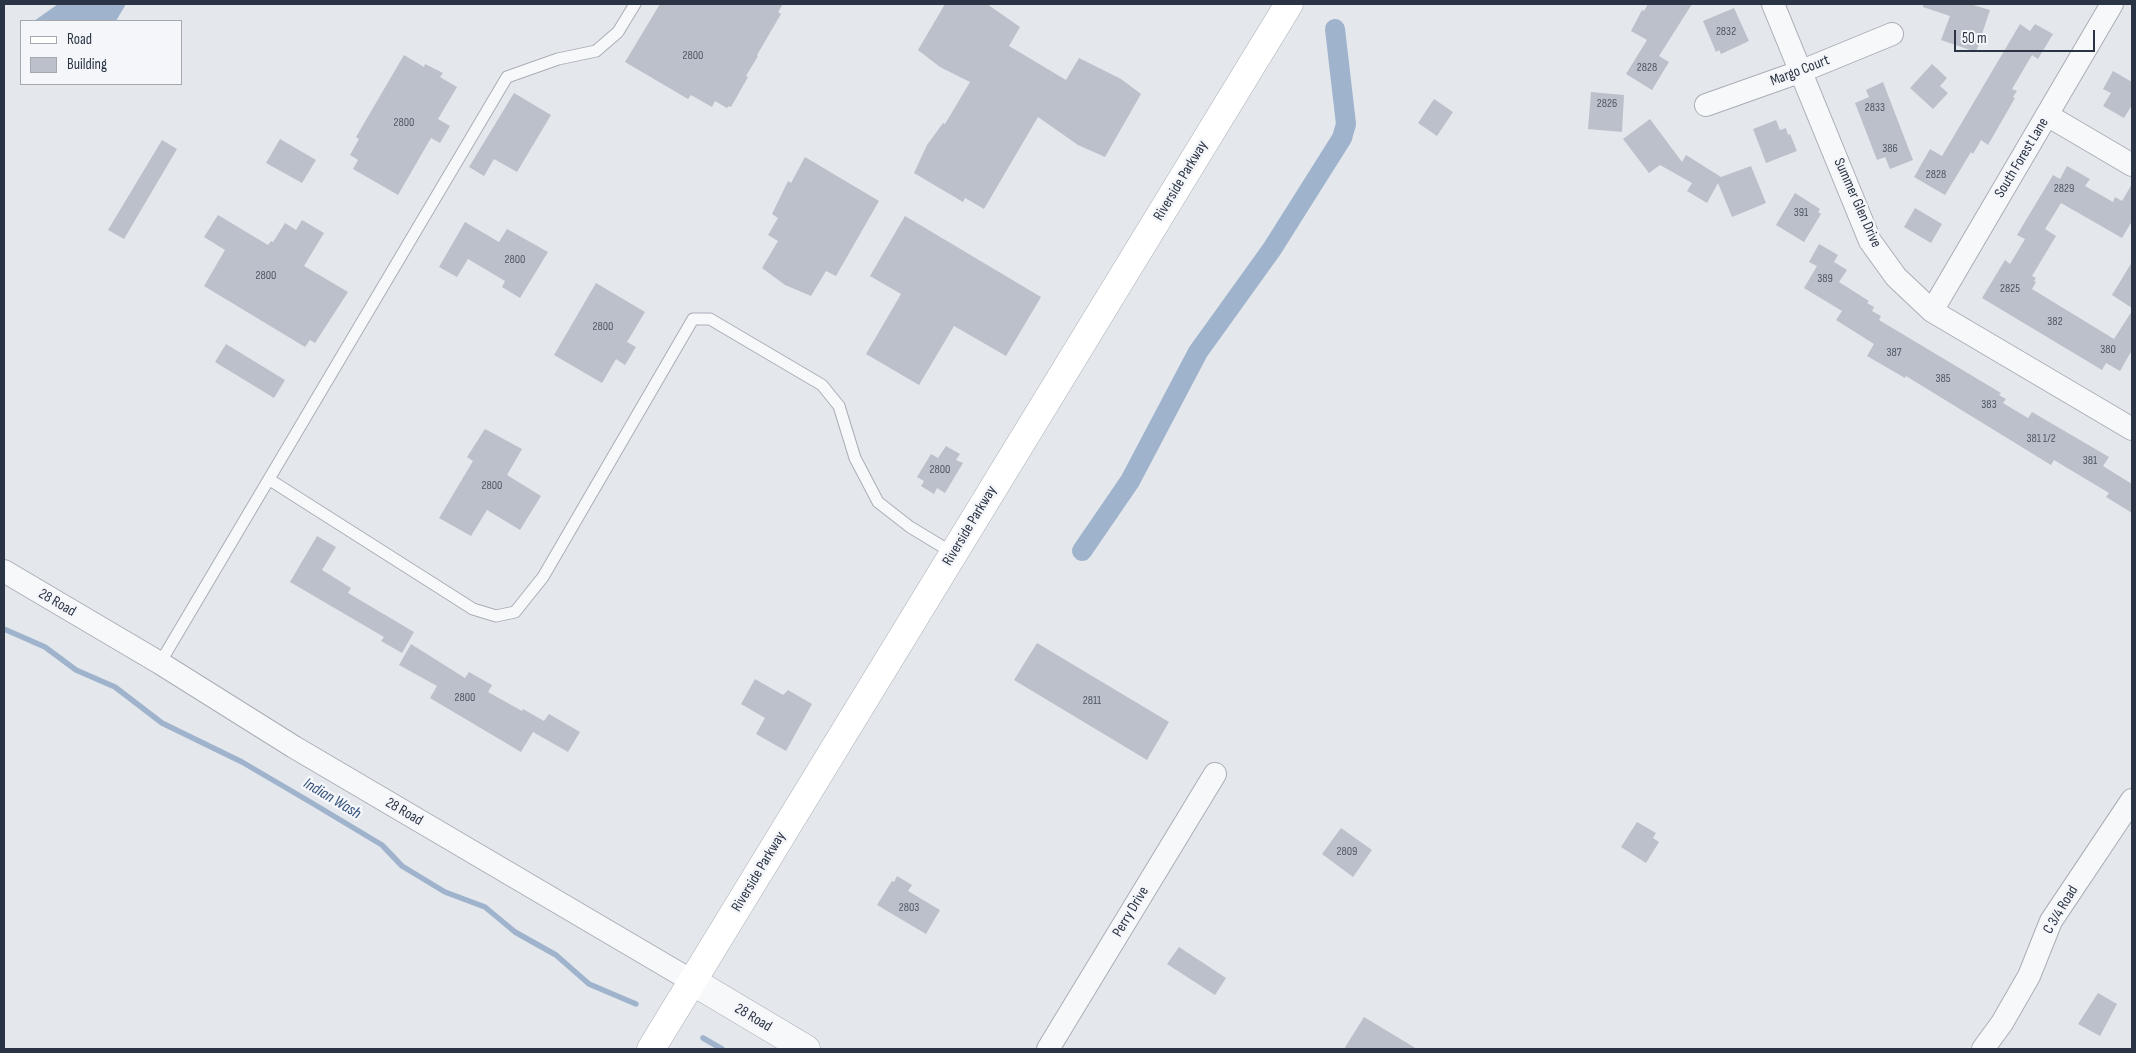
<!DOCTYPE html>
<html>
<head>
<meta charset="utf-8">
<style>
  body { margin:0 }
  #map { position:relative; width:2136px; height:1053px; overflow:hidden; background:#e4e7ec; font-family:"Sofia Sans Condensed",sans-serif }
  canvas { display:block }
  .frame { position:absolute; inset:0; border:5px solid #2b3445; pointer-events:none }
  .legend { position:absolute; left:20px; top:20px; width:162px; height:65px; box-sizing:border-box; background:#f4f6f9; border:1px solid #a4a8b1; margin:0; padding:6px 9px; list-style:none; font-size:15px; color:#2b3445 }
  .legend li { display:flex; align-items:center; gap:10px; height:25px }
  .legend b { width:25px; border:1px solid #a4a8b1 }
  .scale { position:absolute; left:1954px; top:30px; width:141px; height:22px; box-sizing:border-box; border:2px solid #2b3445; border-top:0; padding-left:6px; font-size:15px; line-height:18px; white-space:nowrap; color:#2b3445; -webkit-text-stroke:4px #f4f6f9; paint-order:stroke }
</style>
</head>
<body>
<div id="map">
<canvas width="2136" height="1053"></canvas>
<div class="frame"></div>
<ul class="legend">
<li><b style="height:6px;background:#fff"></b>Road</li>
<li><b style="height:14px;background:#bbc0ca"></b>Building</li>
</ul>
<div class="scale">50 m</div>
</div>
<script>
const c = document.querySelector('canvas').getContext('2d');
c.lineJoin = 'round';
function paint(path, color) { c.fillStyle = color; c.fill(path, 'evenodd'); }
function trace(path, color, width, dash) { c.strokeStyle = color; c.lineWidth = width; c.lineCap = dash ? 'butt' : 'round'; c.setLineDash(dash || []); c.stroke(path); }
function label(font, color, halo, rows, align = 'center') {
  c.font = font + ' "Sofia Sans Condensed",sans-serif'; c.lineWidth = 5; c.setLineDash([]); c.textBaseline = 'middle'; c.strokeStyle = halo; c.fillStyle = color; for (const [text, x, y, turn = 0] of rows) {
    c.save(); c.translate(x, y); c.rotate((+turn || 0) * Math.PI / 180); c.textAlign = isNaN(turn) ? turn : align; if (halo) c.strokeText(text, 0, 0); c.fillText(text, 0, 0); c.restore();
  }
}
const water = new Path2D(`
  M58,4H126L116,21H34Z`);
const stream = new Path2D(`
  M4,629L45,647L76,670L115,687L162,723L242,762L312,803L382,845L402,866L445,892L485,907L515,932L556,955L589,984L636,1004
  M703,1038L722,1049`);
const canal = new Path2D(`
  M1082,551L1130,481L1198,352L1272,249L1342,138L1346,124L1335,29`);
const building = new Path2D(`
  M660,4H783L778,12L781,14L757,55L758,56L746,76L748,77L731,107L729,106L727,108L715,101L712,107L691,95L688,99L625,62Z
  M945,4H987L1020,27L1009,46L1066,80L1079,58L1121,79L1141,94L1105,157L1078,145L1038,117L984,209L965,198L963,202L914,173L927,145L943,123L945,124L970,82L940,67L918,50Z
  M1648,4H1692L1659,56L1669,62L1652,90L1626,74L1647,40L1631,31L1642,10L1644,11Z
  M1923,4H1970L1990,10L1976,52L1941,40L1950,16L1923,7Z
  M1734,8L1749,41L1721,54L1719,50L1716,52L1703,21Z
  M2020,24L2030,31L2035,24L2053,34L2038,59L2032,55L2012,89L2017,91L2013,97L2015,98L1988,145L1981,140L1973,154L1971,152L1945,195L1914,177L1930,149L1942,156Z
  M404,55L424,67L425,64L443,73L440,77L457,87L438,119L450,126L440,143L431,138L398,195L353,169L358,160L350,155L359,139L356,137Z
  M1932,64L1947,78L1940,86L1948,93L1933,109L1910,88Z
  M2113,71L2132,82V105L2124,118L2103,106L2111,93L2103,89Z
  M1883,82L1913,160L1890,169L1885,157L1877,160L1855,103L1869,97L1866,90Z
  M1591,92L1624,95L1622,132L1588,129Z
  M514,93L551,115L517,172L494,159L484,176L469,167Z
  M1434,99L1453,112L1437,136L1418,123Z
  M1650,119L1682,162L1686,155L1721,177L1751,166L1766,203L1732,217L1718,183L1707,203L1687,191L1692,183L1660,165L1649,173L1623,139Z
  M1776,120L1780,130L1786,128L1788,135L1790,134L1797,151L1766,163L1753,129Z
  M280,139L316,160L302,183L266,163Z
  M162,140L177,149L124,239L108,230Z
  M805,157L879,201L836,276L826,271L811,296L785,285L762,268L778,241L768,235L778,218L772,214L788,181L791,183Z
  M2067,166L2090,179L2085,186L2113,202L2115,197L2122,201L2132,184V221L2122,238L2061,203L2045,229L2056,236L2032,276L2036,278L2034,281L2036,282L2032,289L2114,339L2132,311V350L2120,371L2106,363L2102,370L1982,298L2005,260L2010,264L2025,239L2017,235L2053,175L2060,179Z
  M1795,193L1820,209L1818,212L1821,214L1804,242L1776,225Z
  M1915,208L1942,224L1931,243L1904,227Z
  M218,215L268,245L271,241L273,242L285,223L296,230L302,220L324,233L304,266L348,292L315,343L310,340L305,347L204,286L225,250L204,237Z
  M905,216L1041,297L1006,356L954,326L919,385L866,354L901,294L870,276Z
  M465,222L499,242L507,229L548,252L520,298L502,287L505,281L468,259L457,277L439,267Z
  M1819,244L1838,255L1834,262L1847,270L1839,282L1869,301L1867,303L1874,307L1872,311L1881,316L1879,320L2001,393L1999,395L2006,399L2003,403L2028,418L2032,412L2109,457L2103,466L2132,484V513L2106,497L2109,493L2054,460L2051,465L1906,376L1905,378L1867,356L1874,344L1836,320L1842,311L1804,288L1817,266L1809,262Z
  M2132,262V308L2112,295Z
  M596,283L645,312L627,342L636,347L625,365L616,359L602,383L554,355Z
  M226,344L285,380L274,398L215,362Z
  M485,429L522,449L507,475L541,496L520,530L487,510L471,536L439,518L473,461L467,457Z
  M946,446L960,454L956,460L963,463L945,493L937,488L934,494L921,486L924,481L917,477L931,454L938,458Z
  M317,536L336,547L322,570L351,588L348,593L414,632L402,653L381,641L384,637L290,582Z
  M1037,643L1169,722L1147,760L1014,680Z
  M411,644L465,678L469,672L492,685L488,692L522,711L523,709L544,721L549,714L580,732L568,752L533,732L521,752L430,698L437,686L399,665Z
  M755,679L783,695L788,690L812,704L786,751L756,734L765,718L741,704Z
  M1637,822L1656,833L1653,838L1659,842L1646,863L1621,847Z
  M1341,828L1372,850L1353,877L1322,854Z
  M897,876L912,885L908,891L940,910L926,934L877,905L892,881L894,882Z
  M1179,947L1226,978L1215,995L1167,964Z
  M2098,993L2117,1004L2100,1036L2078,1024Z
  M1364,1017L1417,1049H1344Z`);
const service = new Path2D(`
  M270,480L473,609L496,616L515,612L543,577L693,319H710L822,385L839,406L855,458L878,502L910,527L953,553
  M160,663L507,77L558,59L596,51L618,32L635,4`);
const minor = new Path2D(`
  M1773,4L1870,241L1896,277L1932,311L2132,429
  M1706,105L1802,71L1892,34
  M2047,115L2132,165
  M1932,311L2112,4
  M4,571L160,663L294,747L692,981
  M1048,1049L1215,774
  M1983,1049L2002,1023L2029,976L2051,921L2132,800`);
const tertiary = new Path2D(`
  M692,981L806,1049`);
const secondary = new Path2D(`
  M651,1049L1289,4`);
const numberNames = [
  ["2832",1726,32],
  ["2800",693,56],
  ["2828",1647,68],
  ["2826",1607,104],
  ["2833",1875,108],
  ["2800",404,123],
  ["386",1890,149],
  ["2828",1936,175],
  ["2829",2064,189],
  ["391",1801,213],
  ["2800",515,260],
  ["2800",266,276],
  ["389",1825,279],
  ["2825",2010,289],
  ["382",2055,322],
  ["2800",603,327],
  ["380",2108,350],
  ["387",1894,353],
  ["385",1943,379],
  ["383",1989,405],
  ["381 1/2",2041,439],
  ["381",2090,461],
  ["2800",940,470],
  ["2800",492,486],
  ["2800",465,698],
  ["2811",1092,701],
  ["2809",1347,852],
  ["2803",909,908]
];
const streetNames = [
  ["Margo Court",1800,71,-21],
  ["South Forest Lane",2022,158,-59],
  ["Riverside Parkway",1181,181,-59],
  ["Summer Glen Drive",1857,203,66],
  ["Riverside Parkway",970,526,-59],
  ["28 Road",57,603,30],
  ["28 Road",404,812,30],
  ["Riverside Parkway",759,872,-59],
  ["C 3/4 Road",2061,910,-59],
  ["Perry Drive",1131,912,-59],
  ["28 Road",753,1018,31]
];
const waterNames = [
  ["Indian Wash",332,799,31]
];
paint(water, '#9fb4cc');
trace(stream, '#9fb4cc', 5.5);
trace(canal, '#9fb4cc', 20);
paint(building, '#bbc0ca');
trace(service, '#a9aeb7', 13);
trace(minor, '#a9aeb7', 24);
trace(tertiary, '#a9aeb7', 29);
trace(secondary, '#a9aeb7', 29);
trace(service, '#f7f8fa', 11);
trace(minor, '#f7f8fa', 22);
trace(tertiary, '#f7f8fa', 28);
trace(secondary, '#fff', 28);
label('12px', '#4f5766', null, numberNames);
label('15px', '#2b3445', '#f4f6f9', streetNames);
label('italic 16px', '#34527a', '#f4f6f9', waterNames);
</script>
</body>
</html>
